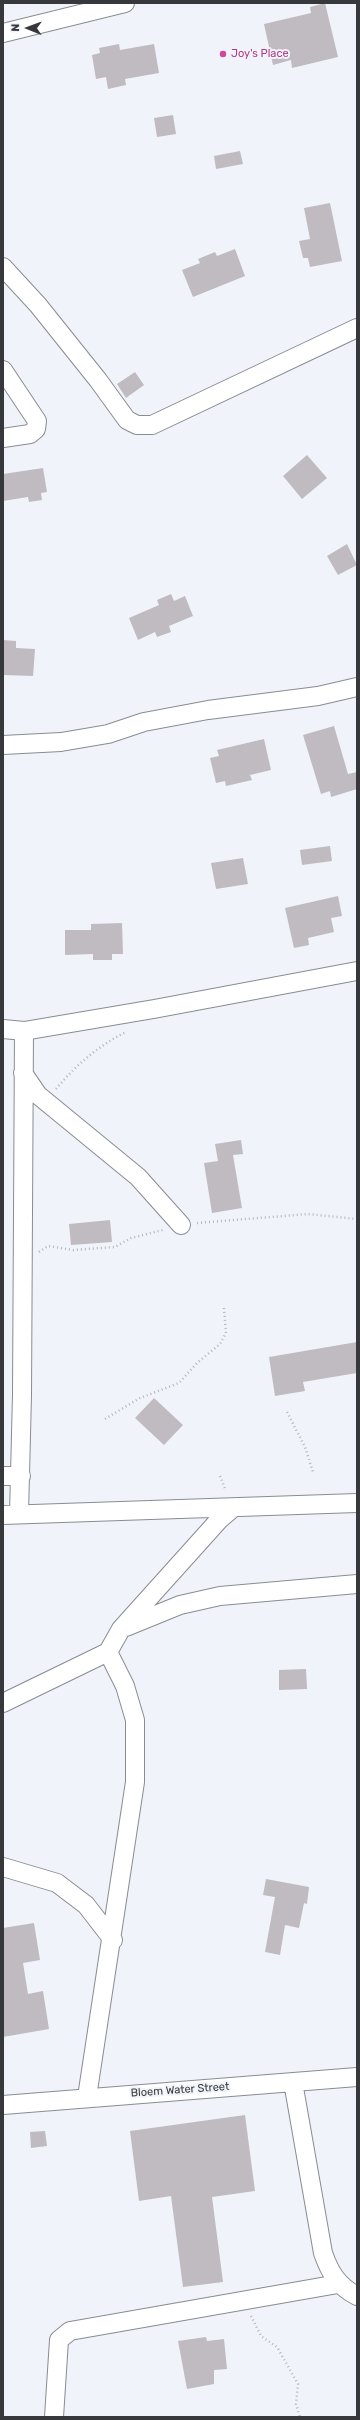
<!DOCTYPE html>
<html>
<head>
<meta charset="utf-8">
<style>
  body { margin:0 }
  #map { position:relative; width:360px; height:2420px; overflow:hidden; background:#f0f3fa; font-family:Rubik,sans-serif }
  canvas { display:block }
  .frame { position:absolute; inset:0; border:4px solid #37383b; pointer-events:none }
  .north { position:absolute; left:8px; top:8px; width:40px; height:40px; -webkit-text-stroke:3px #f0f3fa; paint-order:stroke; rotate:271deg; font-size:11px; font-weight:700; line-height:16px; text-align:center; color:#37383b }
  .north::after { content:''; display:block; margin:auto; width:14px; height:18px; background:#37383b; clip-path:polygon(50% 0,100% 100%,50% 72%,0 100%) }
</style>
</head>
<body>
<div id="map">
<canvas width="360" height="2420"></canvas>
<div class="frame"></div>
<div class="north">N</div>
</div>
<script>
const c = document.querySelector('canvas').getContext('2d');
c.lineJoin = 'round';
function paint(path, color) { c.fillStyle = color; c.fill(path, 'evenodd'); }
function trace(path, color, width, dash) { c.strokeStyle = color; c.lineWidth = width; c.lineCap = dash ? 'butt' : 'round'; c.setLineDash(dash || []); c.stroke(path); }
function label(font, color, halo, rows, align = 'center') {
  c.font = font + ' Rubik,sans-serif'; c.lineWidth = 4; c.setLineDash([]); c.textBaseline = 'middle'; c.strokeStyle = halo; c.fillStyle = color; for (const [text, x, y, turn = 0] of rows) {
    c.save(); c.translate(x, y); c.rotate((+turn || 0) * Math.PI / 180); c.textAlign = isNaN(turn) ? turn : align; if (halo) c.strokeText(text, 0, 0); c.fillText(text, 0, 0); c.restore();
  }
}
const building = new Path2D(`
  M325,3L338,57L292,68L291,60L273,65L264,24L311,13L310,7Z
  M119,44L120,50L154,44L159,73L125,79L126,85L108,89L106,77L96,79L92,55L100,53L99,48Z
  M173,115L176,134L157,137L154,118Z
  M240,151L243,164L216,169L214,156Z
  M330,203L342,261L310,267L308,258H303L299,241L310,239L304,208Z
  M235,249L245,276L193,297L182,270L200,263L198,259L215,252L217,256Z
  M135,372L144,385L126,398L117,384Z
  M307,455L327,478L302,499L283,476Z
  M43,468L47,492L41,493L42,500L29,502L28,497L3,501V474Z
  M347,544L357,565L338,575L327,556Z
  M171,594L174,601L185,596L193,616L169,626L171,632L157,637L155,632L138,640L129,618L159,605L157,600Z
  M3,640L16,641V648L35,649L33,676L3,675Z
  M334,726L348,774L357,772V789L331,797L330,791L321,794L303,735Z
  M264,739L271,770L250,775L252,780L226,786L225,781L216,783L210,758L219,756L217,750Z
  M330,846L332,861L302,865L300,850Z
  M243,858L248,884L216,889L211,863Z
  M338,896L342,916L331,918L334,932L308,938L309,945L294,948L285,908Z
  M122,923L123,954H112V960H93V954L65,955V930H91V924Z
  M241,1140L243,1154L233,1155L242,1208L212,1213L204,1163L218,1161L215,1144Z
  M110,1220L112,1242L71,1245L69,1224Z
  M357,1342V1373L303,1382L305,1391L275,1396L269,1357Z
  M154,1398L183,1425L164,1445L135,1418Z
  M306,1669L307,1689L279,1690V1670Z
  M266,1879L309,1887L307,1904L304,1903L299,1928L285,1925L280,1955L265,1952L275,1897L263,1895Z
  M34,1923L40,1960L23,1963L28,1994L43,1991L49,2029L3,2037V1928Z
  M245,2115L255,2191L212,2197L223,2282L183,2287L171,2196L139,2201L130,2131Z
  M45,2131L47,2146L31,2148L30,2132Z
  M206,2337L207,2341L224,2339L227,2369L214,2370V2384L187,2389L178,2341Z`);
const path = new Path2D(`
  M56,1089C76,1065 98,1046 126,1032
  M197,1223L308,1214L357,1219
  M39,1252L48,1246L73,1250L115,1247L131,1238L163,1230
  M287,1412L305,1447L313,1472
  M105,1419L140,1398L179,1383L197,1363L220,1344L226,1333L224,1308
  M220,1476L226,1491
  M251,2316L261,2336L277,2347L298,2384L296,2404L300,2417`);
const minor = new Path2D(`
  M3,33L125,3
  M3,267L38,305L98,380L127,420L137,425H152L357,328
  M3,370L37,421L36,429L30,434L3,438
  M3,745L61,742L108,734L144,722L208,710L318,696L357,687
  M3,1029L24,1031L154,1009L357,971
  M23,1073L38,1095L138,1177L181,1225
  M3,1476H21
  M19,1514L22,1395L24,1031
  M3,1515L357,1503
  M126,1627L180,1605L220,1596L357,1584
  M3,1703L108,1652L121,1629L219,1520L233,1508
  M3,1867L57,1883L86,1905L113,1940
  M293,2082L323,2253C330,2273 338,2286 357,2296
  M87,2097L135,1782V1720L125,1686L108,1652
  M3,2105L357,2077
  M54,2417L59,2340L70,2331L338,2284`);
const markers = [
  [223,54,4,"#d1479c"]
];
const hotelNames = [
  ["Joy's Place",231,54]
];
const streetNames = [
  ["Bloem Water Street",180,2090,-4]
];
paint(building, '#c0bbc1');
trace(minor, '#898c92', 20);
trace(path, '#b4b6bc', 2.5, [1, 3]);
trace(minor, '#fff', 18);
for (const [x, y, r, color] of markers) { const dot = new Path2D(); dot.arc(x, y, r, 0, 2 * Math.PI); c.fillStyle = color; c.fill(dot); trace(dot, '#f0f3fa', 1.5); }
label('11px', '#b23c85', '#f0f3fa', hotelNames, 'left');
label('11px', '#37383b', '#f0f3fa', streetNames);
</script>
</body>
</html>
